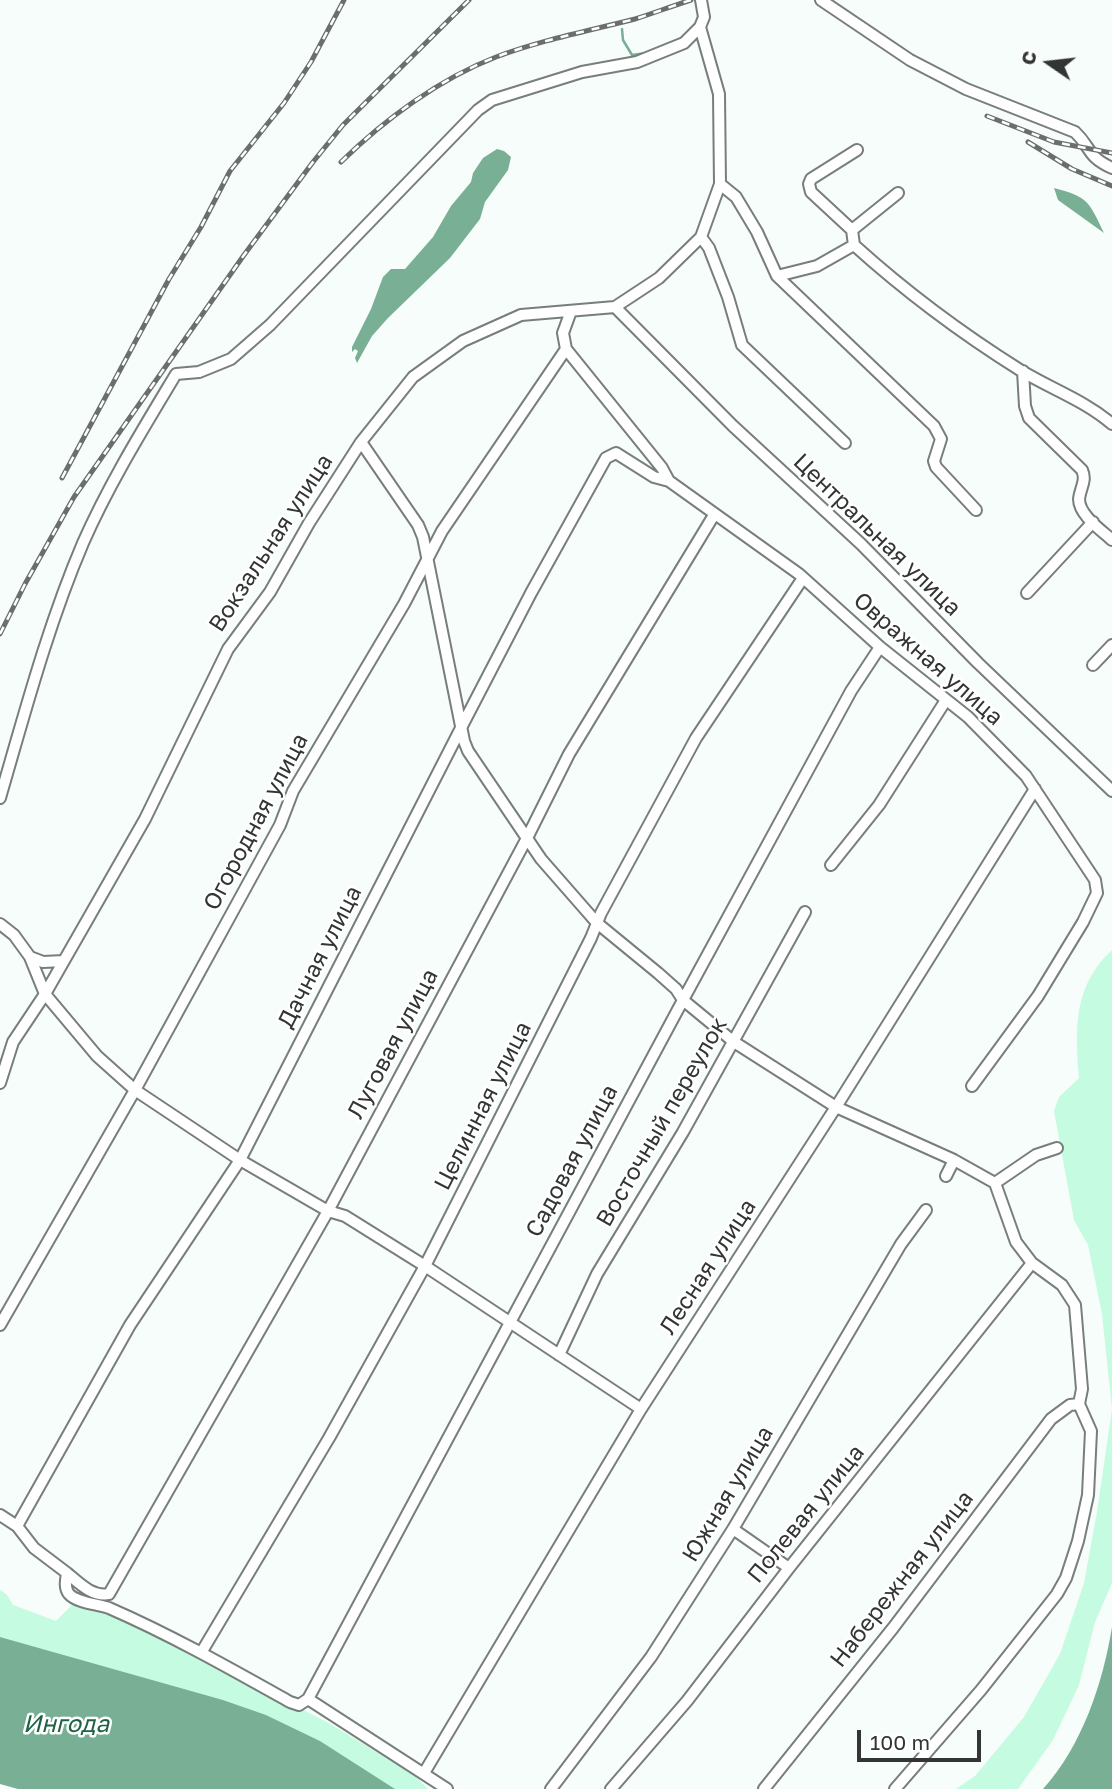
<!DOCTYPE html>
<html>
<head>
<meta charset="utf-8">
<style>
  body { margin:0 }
  #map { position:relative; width:1112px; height:1789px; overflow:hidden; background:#f7fdfa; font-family:"Golos Text",sans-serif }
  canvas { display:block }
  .north { position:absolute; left:1014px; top:28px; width:70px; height:70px; -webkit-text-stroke:5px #fff; paint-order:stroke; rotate:284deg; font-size:19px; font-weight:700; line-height:28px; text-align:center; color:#323533 }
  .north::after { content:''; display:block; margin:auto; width:24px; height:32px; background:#323533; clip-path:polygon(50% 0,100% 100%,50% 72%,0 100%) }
  .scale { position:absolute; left:857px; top:1730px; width:124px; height:32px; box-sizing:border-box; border:4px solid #323533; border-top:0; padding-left:9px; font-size:21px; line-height:24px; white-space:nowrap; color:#323533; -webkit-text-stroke:5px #fff; paint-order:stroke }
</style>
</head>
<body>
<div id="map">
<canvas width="1112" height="1789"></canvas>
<div class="north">С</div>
<div class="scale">100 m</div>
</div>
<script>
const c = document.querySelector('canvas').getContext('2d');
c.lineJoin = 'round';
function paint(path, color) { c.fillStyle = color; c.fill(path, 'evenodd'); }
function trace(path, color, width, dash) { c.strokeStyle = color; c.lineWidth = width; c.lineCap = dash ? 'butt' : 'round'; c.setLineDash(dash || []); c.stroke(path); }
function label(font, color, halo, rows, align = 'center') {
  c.font = font + ' "Golos Text",sans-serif'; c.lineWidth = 5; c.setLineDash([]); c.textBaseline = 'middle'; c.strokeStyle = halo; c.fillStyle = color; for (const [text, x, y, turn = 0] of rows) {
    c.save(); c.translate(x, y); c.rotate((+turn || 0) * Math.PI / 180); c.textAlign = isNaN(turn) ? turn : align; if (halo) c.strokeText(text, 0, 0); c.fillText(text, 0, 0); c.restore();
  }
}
const green = new Path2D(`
  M1112,950V1583L1095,1622L1079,1685L1053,1740L1018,1789H956L975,1776L1024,1717L1060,1654L1084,1583L1097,1512L1112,1409L1102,1314L1088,1245L1074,1220L1054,1111L1059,1097L1079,1078C1075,1029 1073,986 1112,950Z
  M0,1590L7,1595L13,1605L56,1621L78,1599L99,1606L327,1722L413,1774L428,1789H395L320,1741L266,1715L223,1700L0,1637Z`);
const water = new Path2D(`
  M497,149L504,151L511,157L508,170L485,202L480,219L450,258L388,318L372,336L357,363L355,358L358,351L355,349L352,352V347L371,309L383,277L391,269H405L433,237L451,206L471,182L473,173L483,158Z
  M1054,188C1089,197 1089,202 1104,233L1058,200Z
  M1112,1627V1789H1043C1082,1746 1103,1683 1112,1627Z
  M0,1637L223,1700L266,1715L320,1741L395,1789H18L0,1784Z`);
const stream = new Path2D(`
  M622,29L623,40L632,55L646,53`);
const minor = new Path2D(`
  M821,0L910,60L966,89L1075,132C1092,148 1086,156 1112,168
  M857,150L811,179L809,184L811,192L852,230L854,245C906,292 961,333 1020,370C1051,389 1084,400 1112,424
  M720,184L736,197L757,232L777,276L934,426L941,439L934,461L936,467L976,510
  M852,230L898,193
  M701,237L709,248L728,297L742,345L845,443
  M777,276L817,266L854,245
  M615,307L733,426L861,544L978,663L1112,791
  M571,311L563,333L566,349L662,468L669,481L799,574L880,647L968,717L1026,776L1095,880L1097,893L1083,922L1038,996L972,1086
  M1023,371L1025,406L1029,418L1082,470C1087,481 1080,488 1079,499C1079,515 1101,530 1112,540
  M361,442L418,525L423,537L464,741L468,751L541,859L597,923L658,973L676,989L683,1000L734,1042L836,1107L954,1160L995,1183
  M1027,593L1093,522
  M1093,665L1112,645
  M0,798C25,712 48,625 83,543C109,484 143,429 176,374L199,372L231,359L270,325L478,110L492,100L582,72L637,62L684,43L700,27
  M831,865L879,805L946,700
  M0,924L14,935L30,957L45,994L97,1056L135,1090L240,1160L328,1211L345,1216L425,1266L641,1409
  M30,957L43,962L64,961
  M0,1083L13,1042L45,994L145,819L228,649L270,592L309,523L361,442L413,377L463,341L521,315L615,307L659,278L701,237L720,184L719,94L700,27L704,17L701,0
  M946,1176L954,1160
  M995,1183L1036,1155L1057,1148
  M0,1325L135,1090L280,825L293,791L404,604L442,531L566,349
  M559,1355L597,1274L683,1132L805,912
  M0,1515L17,1526L34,1548L67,1573C66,1580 64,1588 69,1594C77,1603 98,1604 109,1608C171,1635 231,1669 290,1702L299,1705L308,1699L447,1789
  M17,1526L130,1325L240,1160L462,726L531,593L606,458L616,453L654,477L669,481
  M733,1529L789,1568
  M67,1573C79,1583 92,1597 109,1594L328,1211L527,838L569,754L714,515
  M201,1653L329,1438L425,1266L591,938L601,913L696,738L803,578
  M308,1699L683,1000L851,691L880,647
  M424,1773L641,1409L836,1107L1035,789
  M551,1789L651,1657L733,1529L901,1244L926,1210
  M611,1789L687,1701L789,1568L1032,1263
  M764,1789L893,1628L1051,1419L1070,1405L1079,1404
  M895,1789L981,1690L1057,1594L1066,1578L1078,1541L1088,1495L1091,1431L1079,1404L1082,1389L1075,1305L1062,1285L1032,1263L1016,1242L995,1183`);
const rail = new Path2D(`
  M987,116L1054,142L1112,153
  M1028,142L1072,169L1112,186
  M341,162C384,120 439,79 496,57C541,40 588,31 635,19C654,13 672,6 691,0
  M62,478L169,279L201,227L230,171L284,103L311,62L344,0
  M0,634L25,584L74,497L244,255L313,162L343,125L469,0`);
const streetNames = [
  ["Центральная улица",877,535,44],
  ["Вокзальная улица",271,543,-57],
  ["Овражная улица",928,659,41],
  ["Огородная улица",256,822,-62],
  ["Дачная улица",320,957,-63],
  ["Луговая улица",393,1044,-62],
  ["Целинная улица",483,1106,-63],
  ["Восточный переулок",662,1122,-60],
  ["Садовая улица",572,1161,-62],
  ["Лесная улица",708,1267,-57],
  ["Южная улица",728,1494,-59],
  ["Полевая улица",806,1514,-51],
  ["Набережная улица",902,1579,-52]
];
const waterNames = [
  ["Ингода",66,1724]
];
paint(green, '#c5fbe0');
paint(water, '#78af95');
trace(stream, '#78af95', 2.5);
trace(minor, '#787e7b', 14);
trace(minor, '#fff', 10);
trace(rail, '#6a6e6c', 5);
trace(rail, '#fff', 2.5, [8]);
label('23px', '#323533', '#fff', streetNames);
label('italic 24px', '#206248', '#fff', waterNames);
</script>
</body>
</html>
